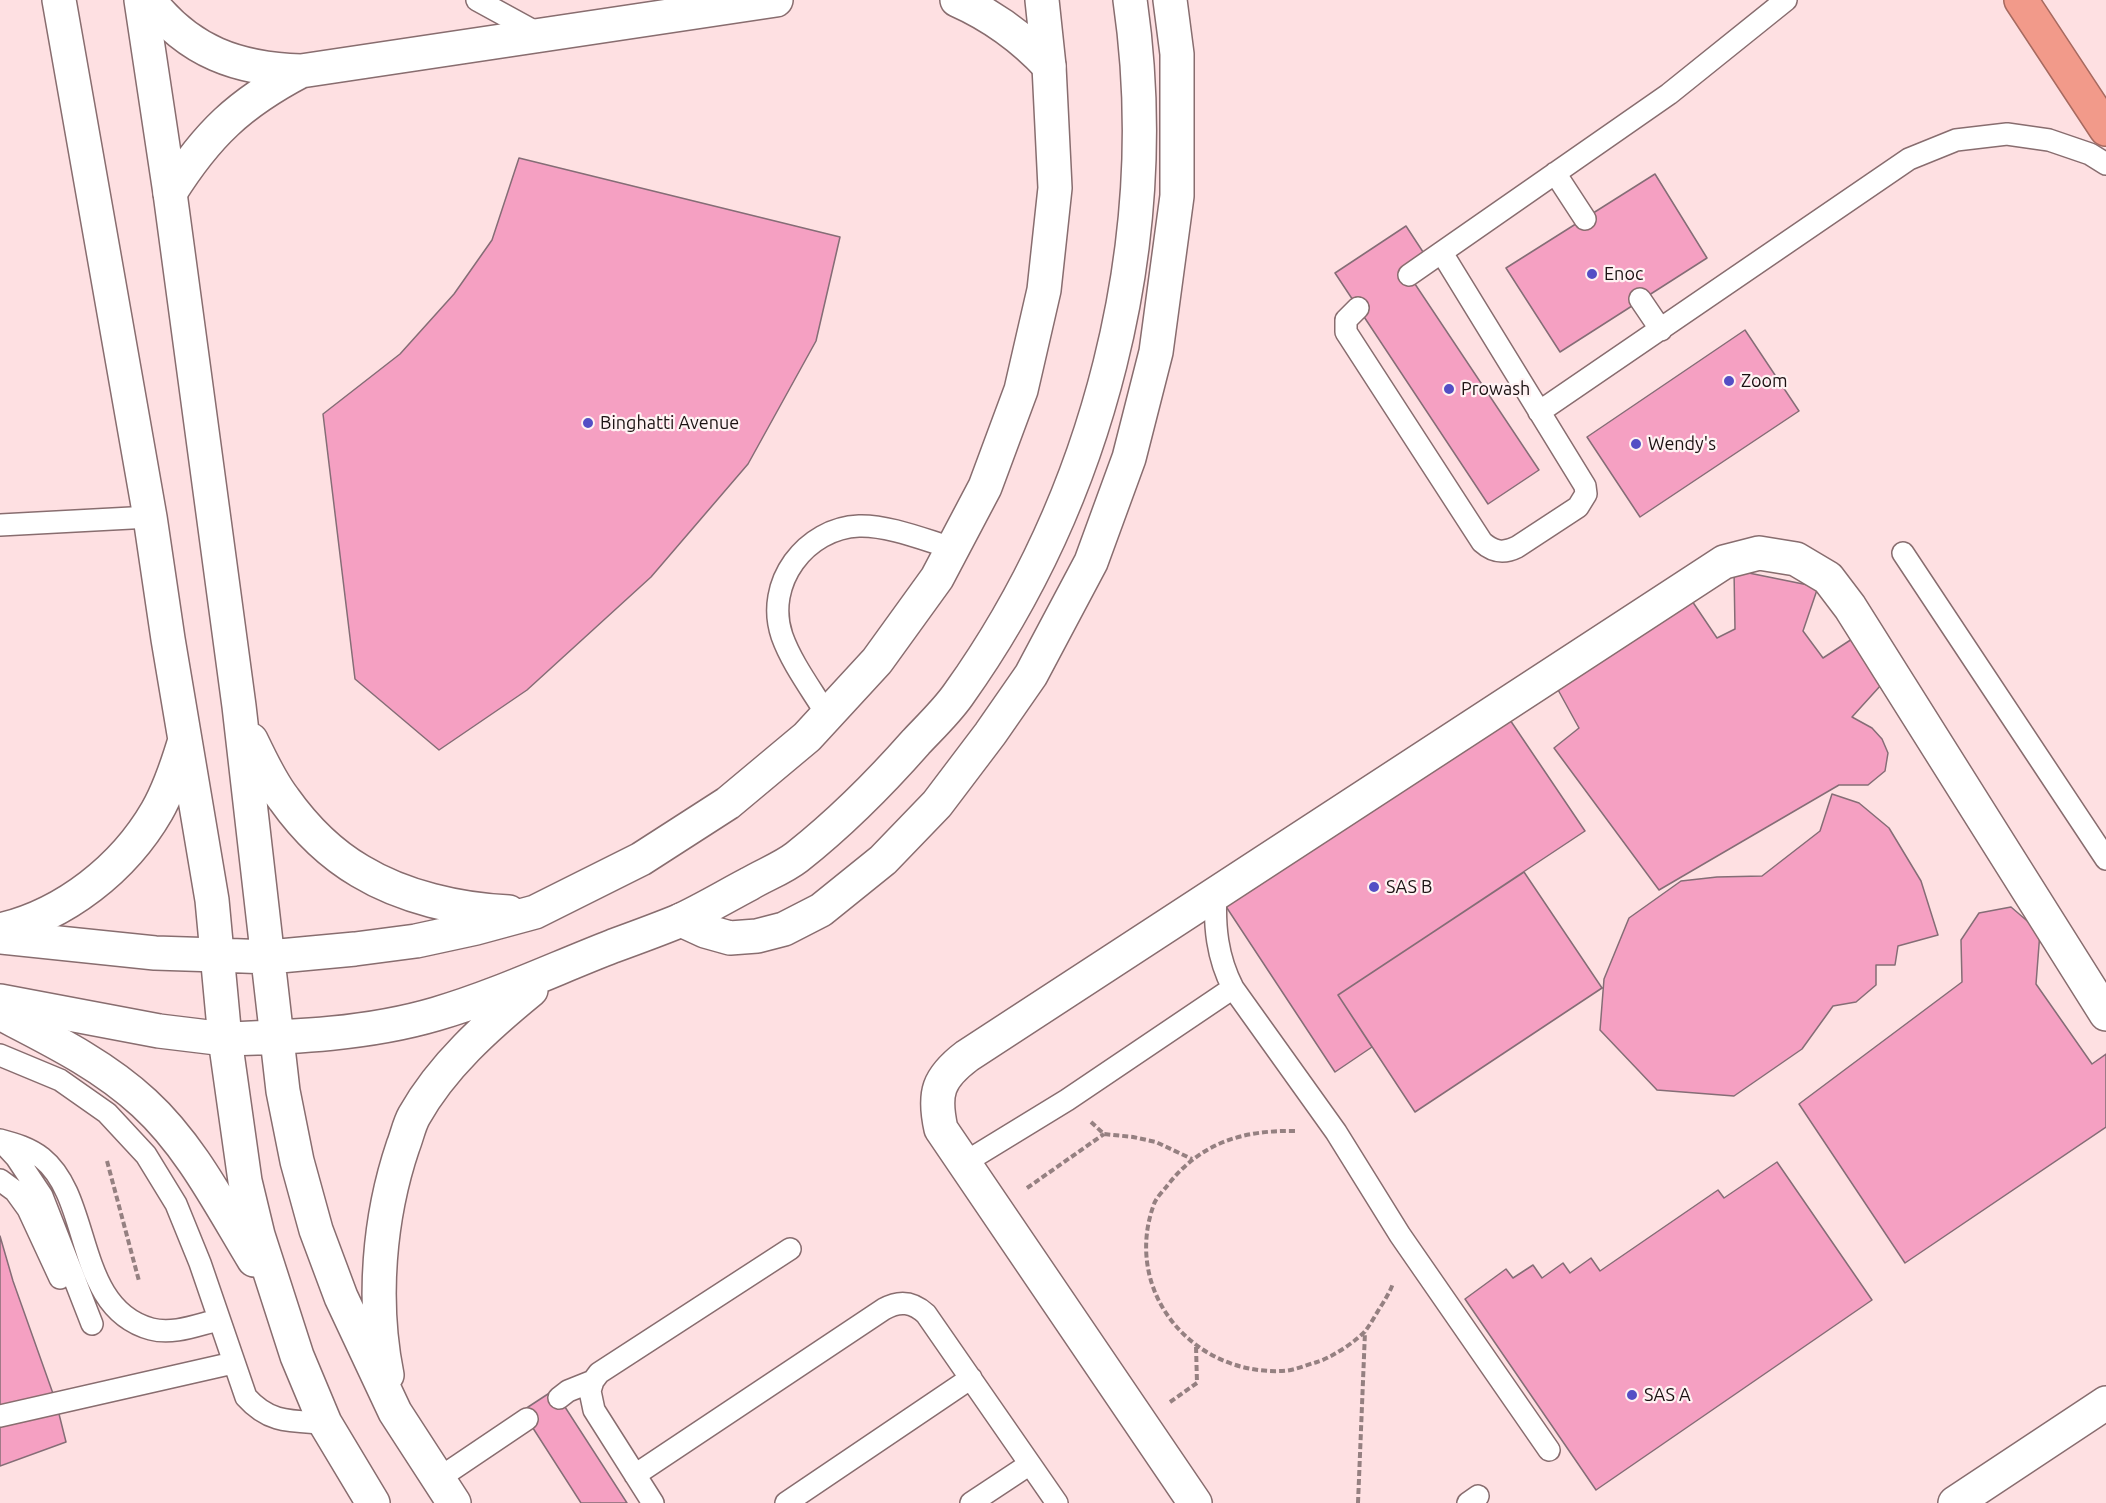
<!DOCTYPE html>
<html>
<head>
<meta charset="utf-8">
<style>
  body { margin:0 }
  canvas { display:block; background:#fee0e2 }
</style>
</head>
<body>
<canvas width="2106" height="1503"></canvas>
<script>
const c = document.querySelector('canvas').getContext('2d');
c.lineJoin = 'round';
function paint(path, color) { c.fillStyle = color; c.fill(path, 'evenodd'); }
function trace(path, color, width, dash) { c.strokeStyle = color; c.lineWidth = width; c.lineCap = dash ? 'butt' : 'round'; c.setLineDash(dash || []); c.stroke(path); }
function label(font, color, halo, rows, align = 'center') {
  c.font = font + ' Ubuntu,sans-serif'; c.lineWidth = 4.5; c.setLineDash([]); c.textBaseline = 'middle'; c.strokeStyle = halo; c.fillStyle = color; for (const [text, x, y, turn = 0] of rows) {
    c.save(); c.translate(x, y); c.rotate((+turn || 0) * Math.PI / 180); c.textAlign = isNaN(turn) ? turn : align; if (halo) c.strokeText(text, 0, 0); c.fillText(text, 0, 0); c.restore();
  }
}
const building = new Path2D(`
  M519,158L840,237L816,341L748,464L651,577L527,690L439,750L355,679L323,414L400,354L454,294L492,240Z
  M1655,174L1707,258L1560,352L1506,268Z
  M1406,226L1425,255L1405,269L1539,470L1488,504L1335,273Z
  M1745,330L1799,411L1640,517L1587,437Z
  M1734,570L1818,587L1803,631L1823,658L1852,639L1881,685L1852,717L1872,728L1882,739L1888,753L1885,771L1868,785H1839L1659,890L1554,748L1579,728L1557,688L1690,598L1717,638L1735,629Z
  M1506,714L1585,831L1338,995L1372,1047L1335,1072L1223,902Z
  M1832,794L1859,803L1889,828L1921,881L1938,935L1898,946L1895,965H1876V985L1856,1002L1833,1006L1802,1049L1734,1096L1657,1090L1600,1030L1604,979L1629,918L1681,881L1717,877L1762,876L1820,831Z
  M1524,872L1602,988L1415,1112L1338,995Z
  M2011,907L2040,932L2036,984L2092,1064L2106,1054V1127L1905,1263L1799,1104L1962,982L1961,940L1979,913Z
  M1777,1162L1872,1300L1596,1490L1465,1299L1506,1269L1513,1278L1533,1265L1542,1278L1563,1263L1570,1273L1591,1258L1600,1271L1718,1190L1724,1198Z
  M0,1236L13,1281L56,1402L66,1442L0,1466Z
  M554,1390L627,1503H581L522,1411Z`);
const path = new Path2D(`
  M1091,1122L1104,1134L1133,1137L1156,1142L1192,1159
  M1295,1131C1242,1130 1200,1143 1167,1186C1163,1191 1156,1198 1154,1204C1122,1291 1192,1375 1282,1371C1293,1371 1306,1365 1317,1362C1331,1358 1357,1341 1366,1330C1372,1322 1377,1312 1383,1303C1387,1296 1391,1290 1393,1283
  M107,1161L139,1281
  M1027,1188L1104,1134
  M1170,1402L1197,1383L1196,1346
  M1358,1503L1365,1332`);
const service = new Path2D(`
  M477,0L541,35
  M1555,173L1585,219
  M1409,275L1669,94L1786,0
  M1640,299L1661,330
  M1358,308L1346,320V332L1482,542C1493,552 1503,554 1517,547L1578,507L1586,494L1585,486L1442,253
  M1539,412L1909,159L1956,140L2007,134L2049,140L2090,154L2106,164
  M0,525L150,517
  M1903,553L2106,859
  M827,715C812,690 792,664 782,636C764,583 806,528 859,526C888,525 925,540 952,548
  M1216,892C1214,926 1217,957 1233,988L1336,1132L1400,1235L1549,1450
  M0,1055L60,1080L107,1113L146,1155L176,1204L200,1263L246,1397C270,1424 292,1421 325,1423
  M0,1140C15,1144 29,1148 42,1158C93,1199 74,1308 151,1329C173,1335 197,1325 218,1320
  M1,1141L16,1157L42,1196L92,1324
  M964,1163L1067,1100L1233,988
  M0,1180L15,1191L28,1209L60,1278
  M559,1398L568,1391L593,1381
  M0,1416L233,1363
  M635,1475L884,1309C900,1300 913,1302 926,1314L1030,1464
  M438,1479L527,1419
  M653,1503L594,1410L590,1391L593,1381L599,1373L790,1249
  M786,1503L971,1378
  M971,1503L1030,1464L1057,1503
  M1468,1503L1478,1496`);
const minor = new Path2D(`
  M149,0C189,52 238,69 301,71L776,0
  M957,0C993,16 1022,37 1049,66
  M170,193C207,134 240,103 301,71
  M681,920L705,931L730,938L757,936L784,929L821,910L883,860L937,804L990,734L1031,675L1091,562L1129,458L1156,352L1177,196V54L1170,0
  M0,937L155,953L217,955
  M0,1001L159,1031L225,1039
  M1195,1503L941,1129C933,1093 938,1078 967,1056L1724,562L1759,553L1796,559L1828,578L1850,607L2106,1014`);
const tertiary = new Path2D(`
  M59,0L150,517L168,639L212,900L225,1039L245,1181L258,1235L297,1356L325,1423L373,1503
  M141,0L170,193L239,706L283,1091L297,1161L316,1230L341,1297L395,1412L454,1503
  M251,740C261,760 270,781 284,799C304,827 331,854 360,871C403,897 459,910 509,912
  M0,930C65,915 124,868 157,811C169,790 177,766 184,743
  M217,955L269,957L355,949L416,941L476,928L535,912L641,859L728,803L807,737L877,661L937,578L985,487L1021,390L1044,290L1055,188L1049,66L1042,0
  M0,1013C50,1039 102,1064 144,1103C191,1146 221,1206 254,1260
  M225,1039C295,1037 368,1034 436,1014C497,996 554,969 613,946C635,938 657,930 679,921C703,910 726,896 749,884C764,875 783,868 797,857C840,823 879,784 916,742C930,727 946,712 958,695C1099,498 1165,241 1130,0
  M387,1375C372,1301 379,1217 403,1146C407,1136 409,1125 414,1116C442,1066 487,1026 531,990
  M1955,1503L2106,1403`);
const motorway = new Path2D(`
  M2021,0L2106,129`);
const markers = [
  [1592,274,6,"#544ec5"],
  [1729,381,6,"#544ec5"],
  [1449,389,6,"#544ec5"],
  [588,423,6,"#544ec5"],
  [1636,444,6,"#544ec5"],
  [1374,887,6,"#544ec5"],
  [1632,1395,6,"#544ec5"]
];
const poiNames = [
  ["Enoc",1604,274],
  ["Zoom",1741,381],
  ["Prowash",1461,389],
  ["Binghatti Avenue",600,423],
  ["Wendy's",1648,444],
  ["SAS B",1386,887],
  ["SAS A",1644,1395]
];
paint(building, '#f5a0c2');
trace(building, '#856d76', 1.5);
trace(service, '#886d6f', 24);
trace(minor, '#886d6f', 36);
trace(tertiary, '#886d6f', 36);
trace(motorway, '#a76a60', 36);
trace(path, '#958081', 4, [6, 3]);
trace(service, '#fff', 21);
trace(minor, '#fff', 33);
trace(tertiary, '#fff', 33);
trace(motorway, '#f29a8a', 33);
for (const [x, y, r, color] of markers) { const dot = new Path2D(); dot.arc(x, y, r, 0, 2 * Math.PI); c.fillStyle = color; c.fill(dot); trace(dot, '#fff2f3', 2); }
label('18px', '#1b1112', '#fff2f3', poiNames, 'left');
</script>
</body>
</html>
